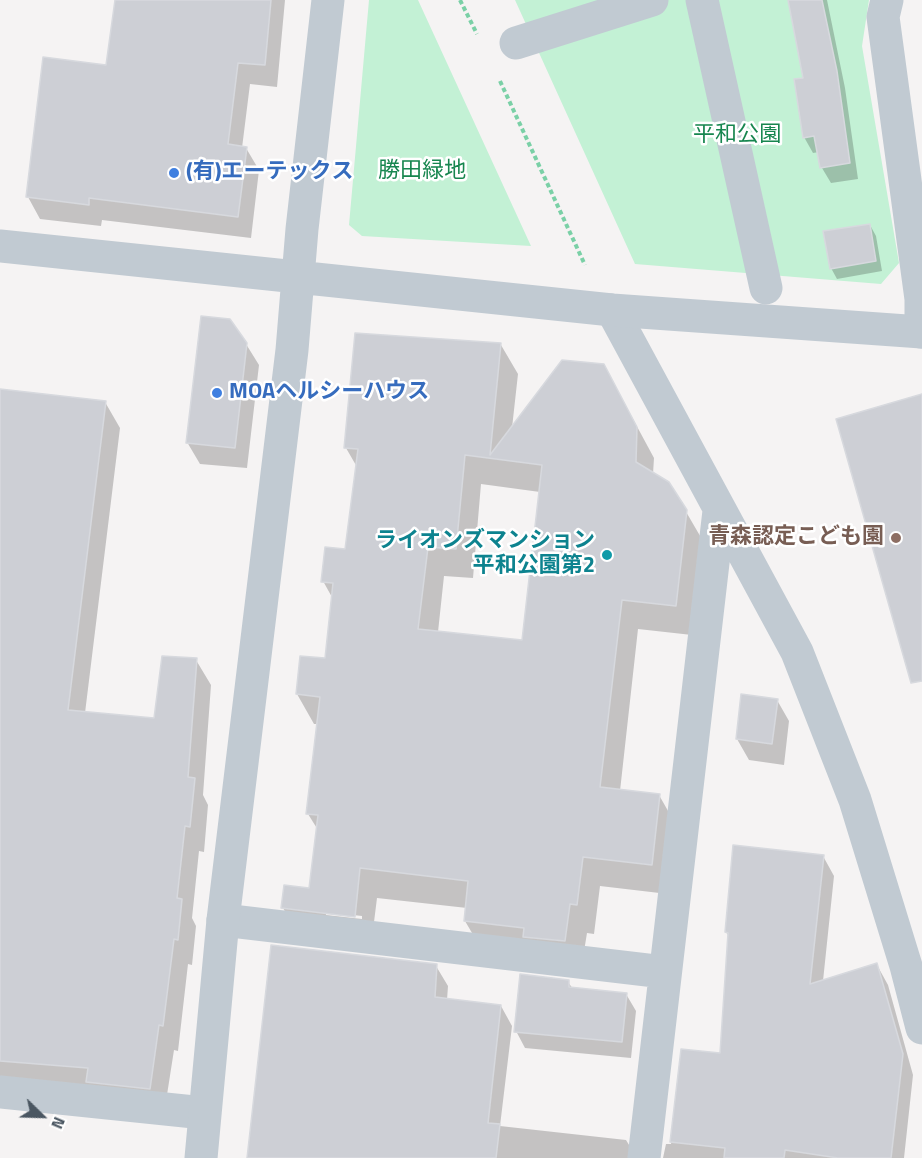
<!DOCTYPE html>
<html>
<head>
<meta charset="utf-8">
<style>
  body { margin:0 }
  #map { position:relative; width:922px; height:1158px; overflow:hidden; background:#f5f3f3; font-family:"Titillium Web",sans-serif }
  canvas { display:block }
  .north { position:absolute; left:12px; top:1086px; width:60px; height:60px; -webkit-text-stroke:4px #fff; paint-order:stroke; rotate:113deg; font-size:16px; font-weight:700; line-height:24px; text-align:center; color:#4a5661 }
  .north::after { content:''; display:block; margin:auto; width:21px; height:27px; background:#4a5661; clip-path:polygon(50% 0,100% 100%,50% 72%,0 100%) }
</style>
</head>
<body>
<div id="map">
<canvas width="922" height="1158"></canvas>
<div class="north">N</div>
</div>
<script>
const c = document.querySelector('canvas').getContext('2d');
c.lineJoin = 'round';
function paint(path, color) { c.fillStyle = color; c.fill(path, 'evenodd'); }
function trace(path, color, width, dash) { c.strokeStyle = color; c.lineWidth = width; c.lineCap = dash ? 'butt' : 'round'; c.setLineDash(dash || []); c.stroke(path); }
function label(font, color, halo, rows, align = 'center') {
  c.font = font + ' "Titillium Web","Noto Sans JP",sans-serif'; c.lineWidth = 5; c.setLineDash([]); c.textBaseline = 'middle'; c.strokeStyle = halo; c.fillStyle = color; for (const [text, x, y, turn = 0] of rows) {
    c.save(); c.translate(x, y); c.rotate((+turn || 0) * Math.PI / 180); c.textAlign = isNaN(turn) ? turn : align; if (halo) c.strokeText(text, 0, 0); c.fillText(text, 0, 0); c.restore();
  }
}
const green = new Path2D(`
  M369,0H418L531,246L362,236L349,225Z
  M515,0H869L862,46L899,263L881,284L635,264Z`);
const shadow = new Path2D(`
  M116,0H285L277,87L250,84L242,148H246L259,170L251,238L102,220L101,226L40,219L28,197L108,67Z
  M789,0H827L845,88L858,179L831,183L822,168L819,152L813,153L804,137L805,79Z
  M870,225L876,236L882,271L837,279L831,268Z
  M246,344L259,365L247,468L200,464L187,442Z
  M501,345L518,374L512,428L620,395L654,458L653,474L685,510L703,541L692,635L638,629L620,791L659,795L676,825L668,894L600,886L594,934L587,933L581,970L482,950L465,921L467,908L377,898L371,946L300,937L283,908L311,890L318,830L308,814L318,724H314L297,694L326,660L333,599L323,581L346,551L357,467L346,448ZM481,484L540,492L523,642L438,632L444,576L473,578ZM326,912L362,916V919L326,915Z
  M0,390L105,402L120,428L85,713L156,720L196,660L211,685L203,795L208,805L204,852L199,851L192,918L196,926L192,965L188,964L178,1051L174,1050L164,1114L0,1084Z
  M777,700L789,721L784,765L749,760L737,739Z
  M823,856L834,876L823,981L877,965L888,985L913,1075L904,1158H663L666,1144H671L682,1051L722,1055L729,937L726,932Z
  M436,966L448,986L447,1000L501,1006L512,1026L500,1126L626,1140L637,1158H249Z
  M568,982L573,989L626,994L636,1011L631,1058L525,1048L516,1031Z`);
const building = new Path2D(`
  M115,0H271L265,65L238,63L228,144L247,147L238,217L89,198V205L26,197L43,57L106,65Z
  M788,0H822L837,71L850,163L820,168L814,136L803,138L794,79L803,78Z
  M870,224L876,261L830,269L823,231Z
  M201,316L230,319L247,343L235,448L186,443Z
  M355,333L501,343L490,455L562,360L604,364L637,427L636,462L669,482L687,510L676,606L622,600L600,787L660,794L652,865L583,857L577,905L570,904L565,941L523,937L524,928L464,921L468,881L360,868L355,917L281,908L284,885L309,888L318,815L306,814L320,697L296,694L300,656L325,658L333,583L321,582L325,547L345,549L358,449L344,448ZM465,455L542,465L522,640L418,629L428,547L456,549Z
  M0,389L106,401L68,710L154,718L162,656L197,658L188,777L195,778L190,827L185,826L177,898L182,899L178,940L174,939L163,1026L159,1025L150,1089L86,1082L88,1068L0,1061Z
  M922,394V681L911,683L836,419Z
  M741,694L778,699L772,744L736,739Z
  M733,845L824,855L810,984L877,963L903,1054L891,1158H838L785,1150L784,1158H724L725,1148L670,1142L681,1049L720,1053L728,933L725,932Z
  M271,945L437,964L435,997L501,1005L488,1123L500,1124L496,1158H247Z
  M520,974L569,980V987L627,993L622,1042L514,1032Z`);
const path = new Path2D(`
  M460,0L477,34
  M500,81L585,265`);
const pedestrian = new Path2D(`
  M702,0L766,288
  M516,43L652,0`);
const minor = new Path2D(`
  M887,0L883,17L921,299V332
  M612,310L797,652L855,800L906,966L922,1028
  M223,920L664,972
  M0,1092L204,1113
  M644,1158L719,511`);
const tertiary = new Path2D(`
  M0,246L612,310L922,332
  M201,1158L223,920L292,350L302,229L328,0`);
const markers = [
  [174,173,6,"#3f7fe0"],
  [217,393,6,"#3f7fe0"],
  [896,538,6,"#8d6e63"],
  [607,555,6,"#0f9aa8"]
];
const parkNames = [
  ["平和公園",737,136],
  ["勝田緑地",422,172]
];
const shopNames = [
  ["(有)エーテックス",186,173],
  ["MOAヘルシーハウス",229,393]
];
const educationNames = [
  ["青森認定こども園",884,538]
];
const cultureNames = [
  ["ライオンズマンション",595,542],
  ["平和公園第2",595,567]
];
paint(green, '#c3f1d5');
paint(shadow, '#0003');
paint(building, '#cdcfd5');
trace(building, '#d7d9de', 1.5);
trace(path, '#7ad0a6', 4, [4.5, 3]);
trace(pedestrian, '#c1cad2', 33);
trace(minor, '#c1cad2', 33);
trace(tertiary, '#c1cad2', 33);
for (const [x, y, r, color] of markers) { const dot = new Path2D(); dot.arc(x, y, r, 0, 2 * Math.PI); c.fillStyle = color; c.fill(dot); trace(dot, '#fff', 2); }
label('22px', '#17864f', '#fff', parkNames);
label('bold 22px', '#366cbe', '#fff', shopNames, 'left');
label('bold 22px', '#785e54', '#fff', educationNames, 'right');
label('bold 22px', '#0d838f', '#fff', cultureNames, 'right');
</script>
</body>
</html>
